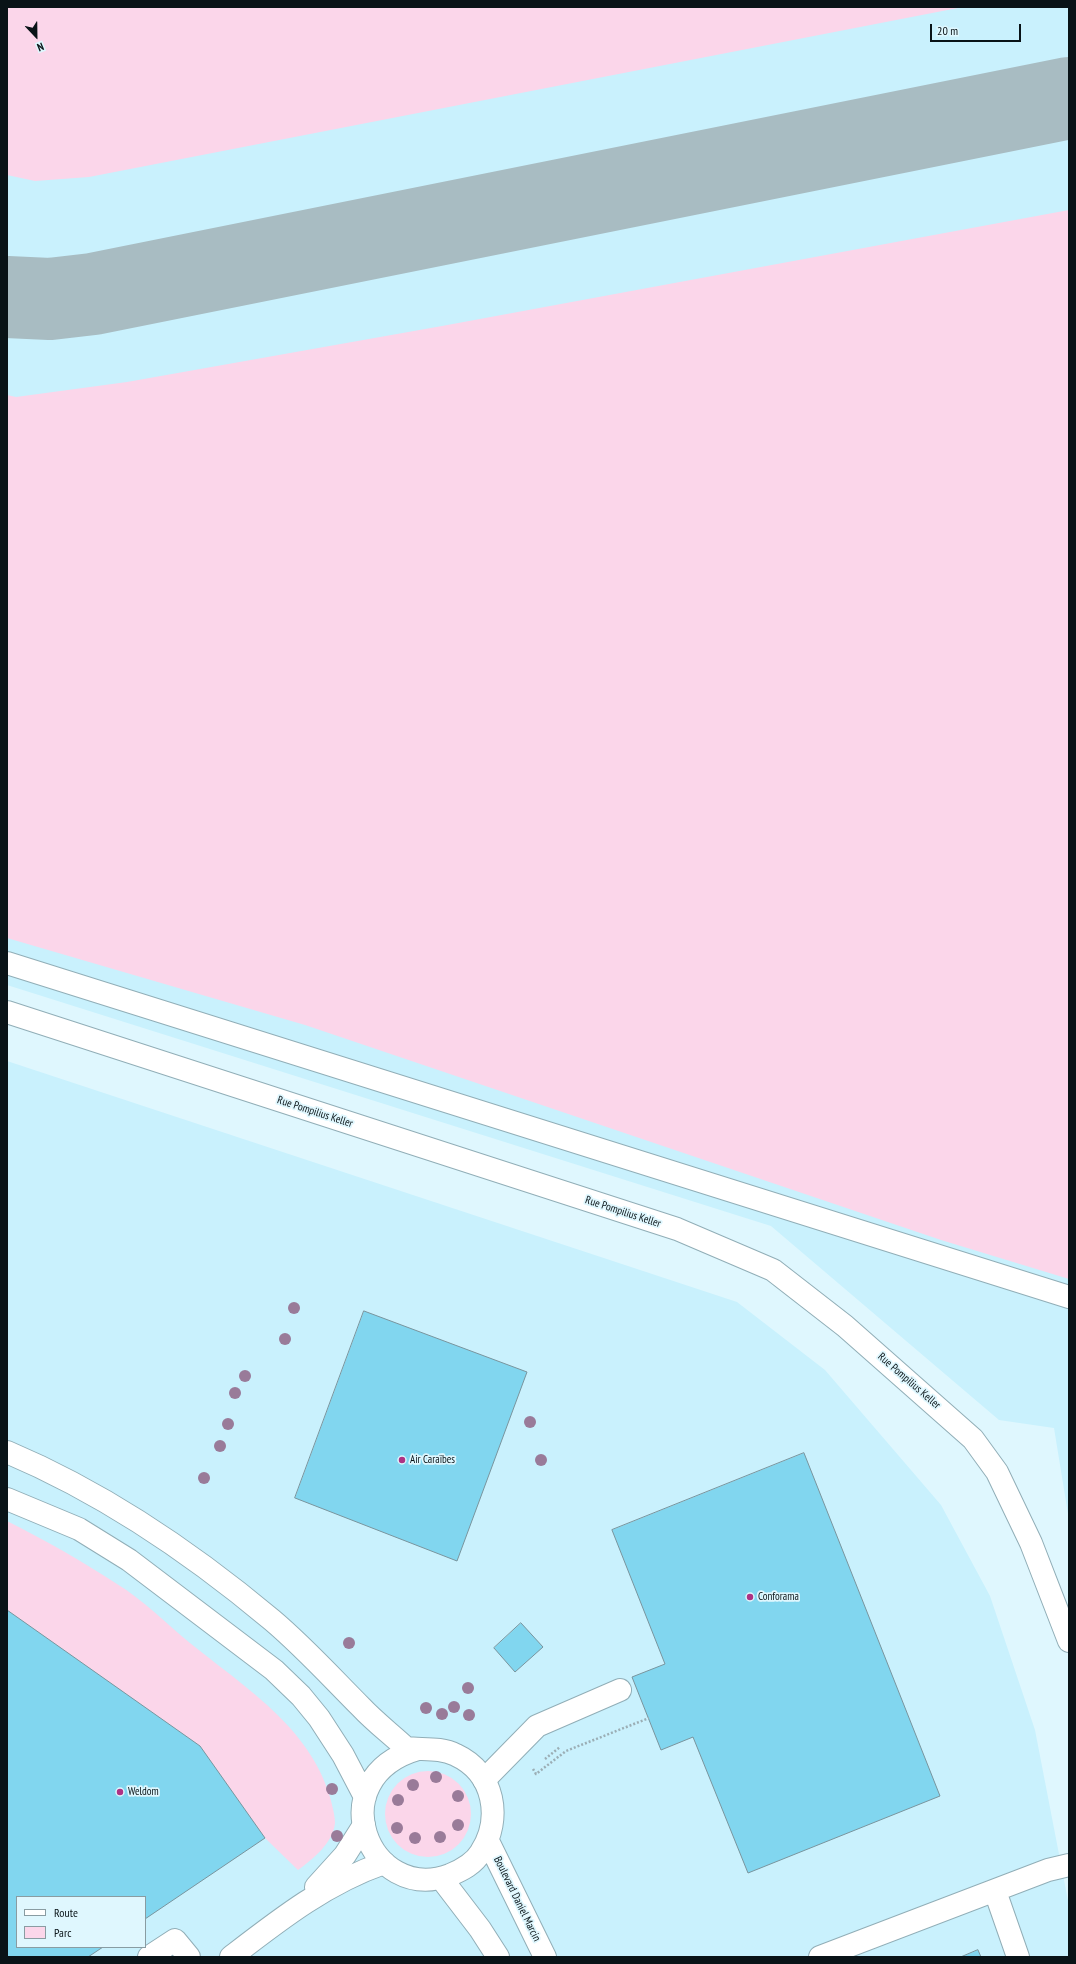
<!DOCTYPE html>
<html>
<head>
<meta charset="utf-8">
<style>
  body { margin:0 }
  #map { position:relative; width:1076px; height:1964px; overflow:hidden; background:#dff7fe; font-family:"PT Sans Narrow",sans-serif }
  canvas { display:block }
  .frame { position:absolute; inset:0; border:8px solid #091317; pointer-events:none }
  .legend { position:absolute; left:16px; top:1896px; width:130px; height:52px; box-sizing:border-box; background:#dff7fe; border:1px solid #899ca2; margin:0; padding:5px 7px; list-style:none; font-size:12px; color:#091317 }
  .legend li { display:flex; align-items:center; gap:8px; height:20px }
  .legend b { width:20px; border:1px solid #899ca2 }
  .north { position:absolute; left:16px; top:16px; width:40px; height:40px; -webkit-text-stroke:3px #dff7fe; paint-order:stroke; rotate:158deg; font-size:11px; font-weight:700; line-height:16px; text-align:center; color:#091317 }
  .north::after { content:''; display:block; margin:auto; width:14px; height:18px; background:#091317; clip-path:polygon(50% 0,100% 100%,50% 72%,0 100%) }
  .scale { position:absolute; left:930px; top:24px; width:91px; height:18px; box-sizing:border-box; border:2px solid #091317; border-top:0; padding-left:5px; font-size:12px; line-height:14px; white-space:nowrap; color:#091317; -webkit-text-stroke:3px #dff7fe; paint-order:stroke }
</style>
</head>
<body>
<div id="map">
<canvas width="1076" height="1964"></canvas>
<div class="frame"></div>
<ul class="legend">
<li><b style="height:5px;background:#fff"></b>Route</li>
<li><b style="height:11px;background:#fbd6ea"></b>Parc</li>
</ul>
<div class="north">N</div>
<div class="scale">20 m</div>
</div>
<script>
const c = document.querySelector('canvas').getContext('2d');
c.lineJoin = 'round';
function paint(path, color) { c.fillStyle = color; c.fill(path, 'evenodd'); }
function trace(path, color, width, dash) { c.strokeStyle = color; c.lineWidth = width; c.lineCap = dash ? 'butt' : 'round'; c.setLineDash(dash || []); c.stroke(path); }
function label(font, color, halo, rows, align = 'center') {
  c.font = font + ' "PT Sans Narrow",sans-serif'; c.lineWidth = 3.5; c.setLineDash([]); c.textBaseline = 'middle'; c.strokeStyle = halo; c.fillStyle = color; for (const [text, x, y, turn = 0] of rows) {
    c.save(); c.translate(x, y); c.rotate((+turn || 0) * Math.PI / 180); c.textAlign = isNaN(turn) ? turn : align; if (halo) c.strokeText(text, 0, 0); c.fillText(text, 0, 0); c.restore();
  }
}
const built = new Path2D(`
  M7,7H1069V1520L1054,1428L999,1420L771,1226L7,985Z
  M7,1061L737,1302L825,1370L941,1505L990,1596L1035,1730L1069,1906V1957H7ZM17,1897H145V1947H17Z`);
const green = new Path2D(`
  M7,7H963L89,177L35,181L7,175Z
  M1069,210V1279L941,1240L305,1025L7,938V395L16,397L127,382L442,326Z
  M7,1521C45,1540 82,1561 117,1584C142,1599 167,1624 190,1643C243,1686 310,1727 330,1797C332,1805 335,1815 335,1823C333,1843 313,1859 298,1870L265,1838L200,1746L7,1610Z
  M385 1814a43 43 0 1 1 86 0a43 43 0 1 1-86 0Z`);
const taxiway = new Path2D(`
  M7,297L50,299L93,294L1069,98`);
const building = new Path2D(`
  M364,1311L527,1372L457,1561L295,1498Z
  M804,1453L940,1796L748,1873L693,1737L661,1750L632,1677L665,1664L612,1530Z
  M7,1610L200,1746L265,1838L145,1919V1897H17V1947H103L88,1957H7Z
  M521,1623L543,1647L515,1672L494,1648Z
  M978,1950L981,1957H961Z`);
const path = new Path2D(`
  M545,1759L560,1747
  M533,1769L536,1774L566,1751L649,1718`);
const minor = new Path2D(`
  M7,963L1069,1297
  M7,1012L677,1229L773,1270L845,1326L973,1439L997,1472L1031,1543L1069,1641
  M484,1780L537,1726L620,1690
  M316,1887L345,1855L364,1825
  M995,1891L1018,1957
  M149,1957L175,1940L189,1957
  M231,1957C279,1920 326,1883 384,1863
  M820,1957L1048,1870L1069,1865`);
const major = new Path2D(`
  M7,1452C104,1493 192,1553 272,1620C304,1647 332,1678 361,1707C375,1722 391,1734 406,1748C423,1750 440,1747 456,1755C495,1773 502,1819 481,1852C474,1864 462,1870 450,1875C369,1905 318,1778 418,1749
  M7,1499L79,1529L129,1560L274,1670L301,1696L319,1718L343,1755L365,1797
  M488,1841L545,1957
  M441,1878L480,1929L498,1957`);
const trees = [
  [294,1308],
  [285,1339],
  [245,1376],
  [235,1393],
  [530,1422],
  [228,1424],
  [220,1446],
  [541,1460],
  [204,1478],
  [349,1643],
  [468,1688],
  [454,1707],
  [426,1708],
  [442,1714],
  [469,1715],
  [436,1777],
  [413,1785],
  [332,1789],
  [458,1796],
  [398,1800],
  [458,1825],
  [397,1828],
  [337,1836],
  [440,1837],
  [415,1838]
];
const markers = [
  [402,1460,4,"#ae3284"],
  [750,1597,4,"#ae3284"],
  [120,1792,4,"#ae3284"]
];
const streetNames = [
  ["Rue Pompilius Keller",315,1112,18],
  ["Rue Pompilius Keller",623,1212,18],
  ["Rue Pompilius Keller",909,1381,41],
  ["Boulevard Daniel Marcin",517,1899,64]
];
const poiNames = [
  ["Air Caraïbes",410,1460],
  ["Conforama",758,1597],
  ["Weldom",128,1792]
];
paint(built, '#c9f1fd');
paint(green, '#fbd6ea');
trace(taxiway, '#a8bcc2', 82);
paint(building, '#81d6ef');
trace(building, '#79959e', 1);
trace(minor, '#91aeb7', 24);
trace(major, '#91aeb7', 24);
trace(path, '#9baeb5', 2.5, [2, 2]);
trace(minor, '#fff', 22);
trace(major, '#fff', 22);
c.fillStyle = '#997b99';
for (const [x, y] of trees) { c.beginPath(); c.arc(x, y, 6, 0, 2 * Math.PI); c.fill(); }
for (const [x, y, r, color] of markers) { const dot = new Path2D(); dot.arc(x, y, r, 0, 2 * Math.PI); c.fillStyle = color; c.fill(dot); trace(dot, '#dff7fe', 1.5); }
label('11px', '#091317', '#dff7fe', streetNames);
label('11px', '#091317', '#dff7fe', poiNames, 'left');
</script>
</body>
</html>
